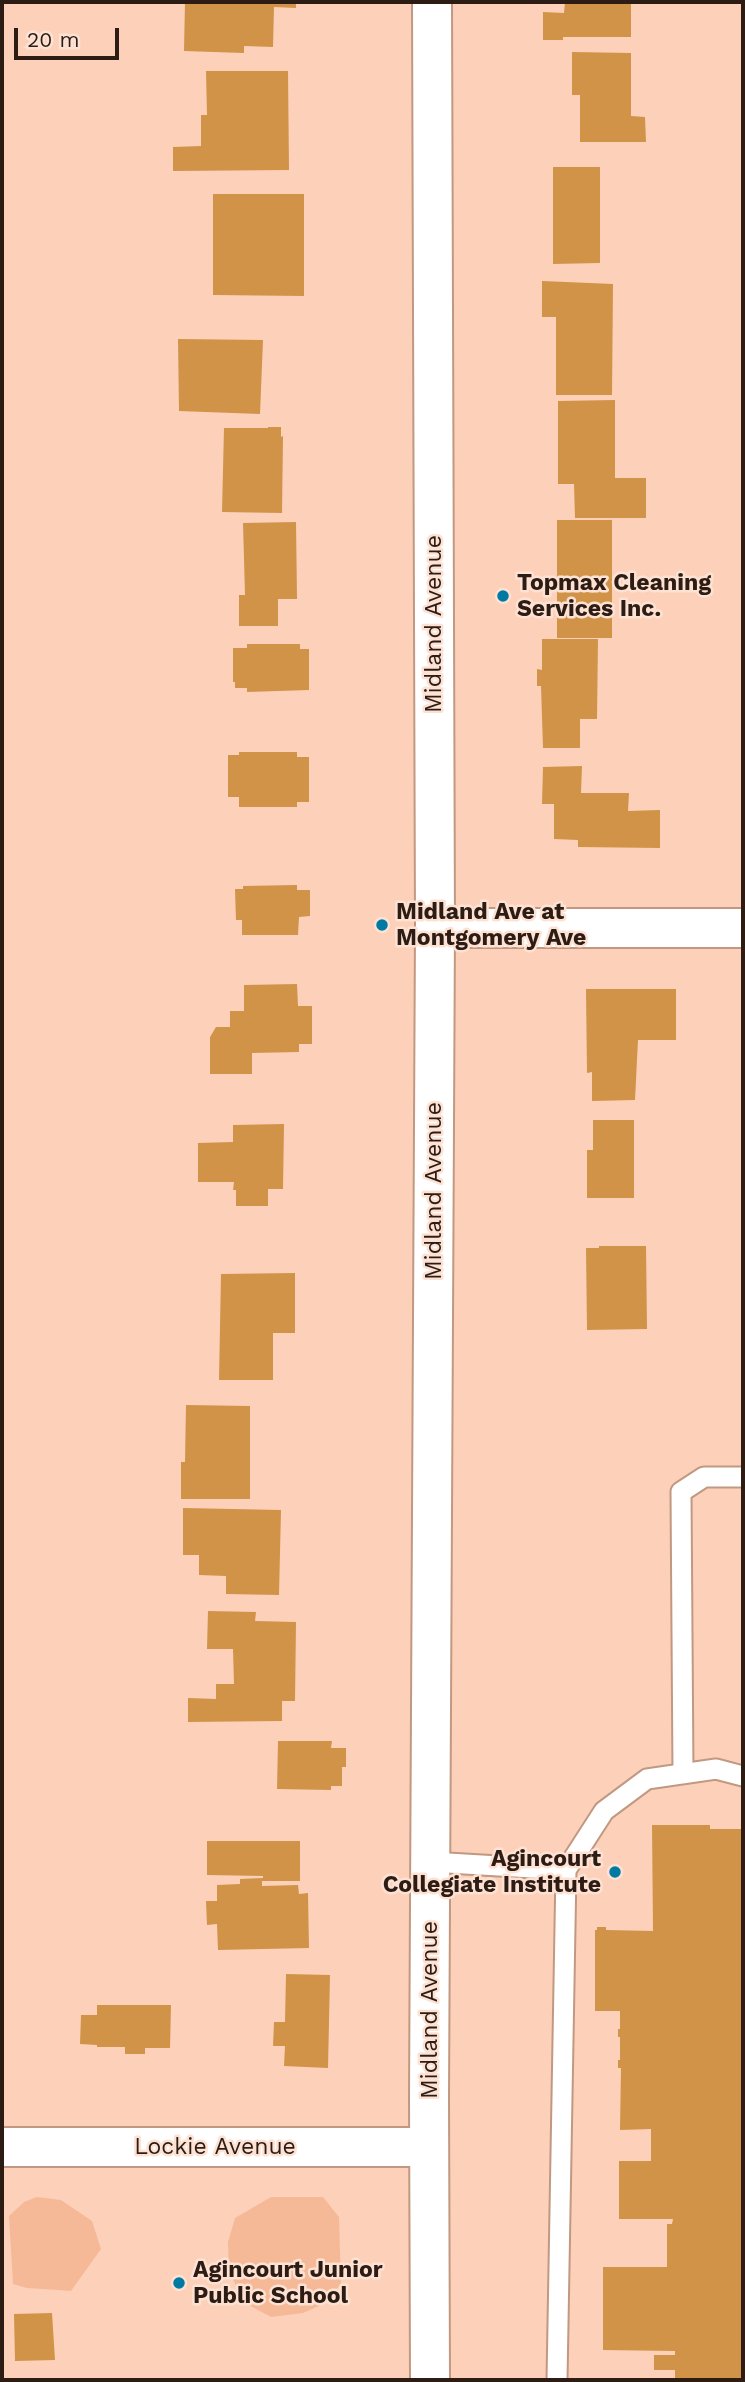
<!DOCTYPE html>
<html>
<head>
<meta charset="utf-8">
<style>
  body { margin:0 }
  #map { position:relative; width:745px; height:2382px; overflow:hidden; background:#fdd0b9; font-family:"Work Sans",sans-serif }
  canvas { display:block }
  .frame { position:absolute; inset:0; border:4px solid #2c1c14; pointer-events:none }
  .scale { position:absolute; left:14px; top:28px; width:105px; height:32px; box-sizing:border-box; border:4px solid #2c1c14; border-top:0; padding-left:9px; font-size:21px; line-height:24px; white-space:nowrap; color:#2c1c14; -webkit-text-stroke:5px #fde2d4; paint-order:stroke }
</style>
</head>
<body>
<div id="map">
<canvas width="745" height="2382"></canvas>
<div class="frame"></div>
<div class="scale">20 m</div>
</div>
<script>
const c = document.querySelector('canvas').getContext('2d');
c.lineJoin = 'round';
function paint(path, color) { c.fillStyle = color; c.fill(path, 'evenodd'); }
function trace(path, color, width, dash) { c.strokeStyle = color; c.lineWidth = width; c.lineCap = dash ? 'butt' : 'round'; c.setLineDash(dash || []); c.stroke(path); }
function label(font, color, halo, rows, align = 'center') {
  c.font = font + ' "Work Sans",sans-serif'; c.lineWidth = 5; c.setLineDash([]); c.textBaseline = 'middle'; c.strokeStyle = halo; c.fillStyle = color; for (const [text, x, y, turn = 0] of rows) {
    c.save(); c.translate(x, y); c.rotate((+turn || 0) * Math.PI / 180); c.textAlign = isNaN(turn) ? turn : align; if (halo) c.strokeText(text, 0, 0); c.fillText(text, 0, 0); c.restore();
  }
}
const green = new Path2D(`
  M37,2197L61,2200L92,2221L101,2249L71,2291L27,2288L13,2284L9,2216L24,2202Z
  M271,2197H323L339,2217L341,2284L321,2305L303,2313L271,2317L245,2303L229,2272L228,2242L235,2218Z`);
const building = new Path2D(`
  M185,2H296V8L274,7L273,47L244,46V53L184,51Z
  M565,2H631V37H563V40H543V12L564,13Z
  M572,52L631,53V116L645,117L646,142H580V95H572Z
  M206,71H288L289,170L173,171V147L201,146V115H207Z
  M553,167H600V263L553,264Z
  M213,194H304V296L213,295Z
  M542,281L613,284L612,395H556V317H542Z
  M178,339L263,340L260,414L179,411Z
  M615,400V478H646V518H575L574,484H558V401Z
  M268,427H281V437L283,436L282,513L222,512L224,428H268Z
  M557,520H612V638H557Z
  M296,522L297,599H278V626H239V595H245L243,523Z
  M542,639H598L597,719H580V748H543L541,686H537V669L542,670Z
  M247,644H300V649H309V690L247,692V688H235V682H233V648H247Z
  M239,752H297V757H309V802H297V807H239V797H228V755H239Z
  M582,766L581,793H629L628,811L660,810V848L578,847V840L554,839V804H542L543,767Z
  M297,885V890H310V916L299,917L298,935H242V920H236L235,889H243V886Z
  M297,984L298,1006H312V1044H299V1052L252,1053V1074H210V1037L216,1027H230V1011H244V985Z
  M586,989H676V1040H638L635,1100L592,1101V1072L587,1073Z
  M593,1120H634V1198H587V1150H593Z
  M284,1124L283,1189H268V1206H236V1190H233L234,1182H198V1143L233,1142V1125Z
  M599,1246H646L647,1329L587,1330L586,1248H599Z
  M295,1273V1333H273V1380H219L221,1274Z
  M186,1405L250,1406V1499H181V1462H185Z
  M183,1508L281,1510L279,1595L226,1594V1576L199,1575V1555H183Z
  M208,1611L256,1612L255,1621L296,1622L295,1701H282V1721L188,1722V1698L216,1699V1684H234L233,1649H207Z
  M278,1741H332L331,1748H346V1767H342V1786H331V1790L277,1789Z
  M652,1825H710V1829H743V2380H675V2370H654V2355H675V2351L603,2350V2267H667V2224H672L673,2219H619V2161H651V2129L620,2130L621,2068H618V2060H620V2037H618V2029H620V2011H595V1930H597V1927H606V1930L653,1931Z
  M207,1841H300V1881H262V1886L298,1885L299,1894L308,1893L309,1948L218,1950L217,1924L207,1925L206,1901H217V1885L240,1884V1879L263,1878V1876L207,1875Z
  M286,1974L330,1975L328,2068L284,2066L285,2046H273L274,2022H285Z
  M97,2005H171L170,2048H145V2054H125V2047H97V2045L80,2044L81,2015H97Z
  M52,2313L55,2360L15,2361L14,2314Z`);
const lane = new Path2D(`
  M683,1774L681,1492L704,1477H743
  M431,1862L566,1870
  M557,2380L566,1870L604,1811L647,1779L716,1769L743,1776`);
const street = new Path2D(`
  M435,928H743
  M2,2147H429`);
const secondary = new Path2D(`
  M430,2380L429,2097L435,928L432,2`);
const markers = [
  [503,596,7,"#007aa2"],
  [382,925,7,"#007aa2"],
  [615,1872,7,"#007aa2"],
  [179,2283,7,"#007aa2"]
];
const poiNames = [
  ["Topmax Cleaning",517,583],
  ["Services Inc.",517,609],
  ["Midland Ave at",396,912],
  ["Montgomery Ave",396,938],
  ["Agincourt",601,1859,"right"],
  ["Collegiate Institute",601,1885,"right"],
  ["Agincourt Junior",193,2270],
  ["Public School",193,2296]
];
const streetNames = [
  ["Midland Avenue",434,624,-90],
  ["Midland Avenue",434,1191,-90],
  ["Midland Avenue",430,2010,-90],
  ["Lockie Avenue",215,2147]
];
paint(green, '#f6b998');
paint(building, '#d19347');
trace(lane, '#c19881', 23);
trace(street, '#c19881', 42);
trace(secondary, '#c19881', 42);
trace(lane, '#fff', 19);
trace(street, '#fff', 38);
trace(secondary, '#fff', 38);
for (const [x, y, r, color] of markers) { const dot = new Path2D(); dot.arc(x, y, r, 0, 2 * Math.PI); c.fillStyle = color; c.fill(dot); trace(dot, '#fde2d4', 2.5); }
label('bold 23px', '#2c1c14', '#fde2d4', poiNames, 'left');
label('23px', '#2c1c14', '#fde2d4', streetNames);
</script>
</body>
</html>
